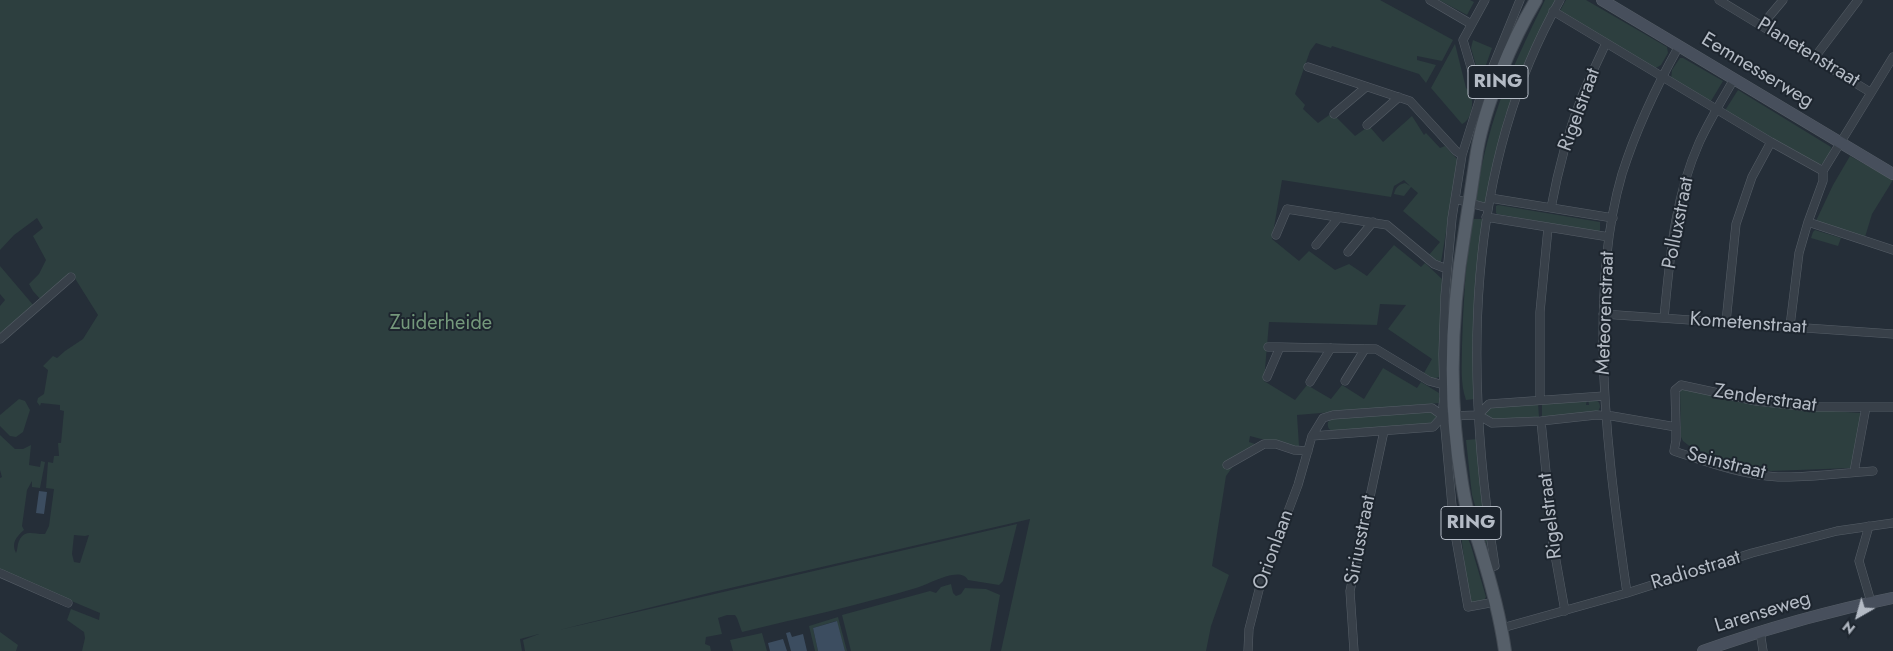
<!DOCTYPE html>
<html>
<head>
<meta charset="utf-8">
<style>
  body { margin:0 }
  #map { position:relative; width:1893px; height:651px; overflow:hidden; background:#252e38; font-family:Jost,sans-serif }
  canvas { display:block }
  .north { position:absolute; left:1833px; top:591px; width:50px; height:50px; -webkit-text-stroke:4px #1d252e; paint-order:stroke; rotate:218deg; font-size:14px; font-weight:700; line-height:20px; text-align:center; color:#b4bbc5 }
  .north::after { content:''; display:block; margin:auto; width:18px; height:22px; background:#b4bbc5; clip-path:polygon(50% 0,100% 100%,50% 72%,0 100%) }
</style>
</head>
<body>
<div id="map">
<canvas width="1893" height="651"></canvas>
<div class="north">N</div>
</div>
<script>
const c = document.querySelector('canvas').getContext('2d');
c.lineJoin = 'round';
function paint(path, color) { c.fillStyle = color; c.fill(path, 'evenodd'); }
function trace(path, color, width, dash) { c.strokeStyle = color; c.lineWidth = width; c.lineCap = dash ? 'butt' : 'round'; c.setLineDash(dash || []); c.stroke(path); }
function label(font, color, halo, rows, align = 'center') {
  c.font = font + ' Jost,sans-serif'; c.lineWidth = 4; c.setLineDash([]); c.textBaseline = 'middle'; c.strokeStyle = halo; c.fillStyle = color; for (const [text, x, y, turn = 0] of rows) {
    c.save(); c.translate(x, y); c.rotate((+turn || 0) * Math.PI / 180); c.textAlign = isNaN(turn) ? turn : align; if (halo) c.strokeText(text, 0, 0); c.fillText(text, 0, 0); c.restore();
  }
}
const green = new Path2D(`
  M0,0H1380L1453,40L1442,61L1417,56V60L1436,65L1426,83L1419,74L1332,46L1331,48L1316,43L1310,51L1295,94L1305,105L1303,109L1318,123L1332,113L1355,136L1369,126L1383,142L1412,116L1424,135L1426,133L1440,148L1445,146L1458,160L1441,262H1437L1429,255L1440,242L1403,211L1418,193L1411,187L1404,196L1394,194C1396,187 1398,185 1405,183L1410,186L1404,180L1394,186L1391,197L1282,180L1272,239L1299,261L1309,251L1335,270L1349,264L1367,276L1394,245L1421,267L1425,263L1442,279L1439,377L1433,379L1424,373L1432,359L1388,329L1406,305L1380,304L1377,325L1269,322L1264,381L1295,400L1307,385L1331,399L1342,385L1364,399L1383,368L1417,388L1421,382L1439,393L1440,403L1297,415L1299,446L1295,448L1250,436L1249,442L1255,444L1228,461L1234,465L1226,476L1212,566L1229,575L1211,626L1206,651H1001L1030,519L713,592L559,630L1017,524L1003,581L999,585L968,580C960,565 928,585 916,588C859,605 800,618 742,632L737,618L735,615H727L718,618L722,634L706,637L705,644L710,646L711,651H525L523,640L539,634L520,639L522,651H82L85,638L84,632L67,620L71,609L99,620L100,613L0,571V478L2,477L0,470V435L15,449H23L31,445L29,465L40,467L41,461L45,462L40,488L32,487V481L27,490L22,526L24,530C16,537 11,543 16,553C18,549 17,545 19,541C25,528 35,535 45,534L49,526L54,489L46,488L48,462L53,463L54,456H59L58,443H61L64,411L60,410V405L41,403L40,406L37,402L38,398L44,394L48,370L43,366L53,356L57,358L65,351L83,339L98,315L71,272L41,300L33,291L29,284L39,274L46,260L33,236L43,228L37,218L14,235L0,250ZM74,535L85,536L89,535L80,563L74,562L72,554Z
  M1439,0H1470L1474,2L1467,15Z
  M1545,0H1556L1537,38L1505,116L1486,203L1475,201C1481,167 1488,134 1500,101C1513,66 1529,33 1545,0Z
  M1566,0H1586L1667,47L1668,53L1661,65L1654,69L1560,11Z
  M1473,40L1492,48L1482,76H1479L1471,48Z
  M1455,44L1466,88C1476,95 1473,120 1462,124L1431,88Z
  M1680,58H1683L1723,81L1711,101L1671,79L1672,70Z
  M1738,90L1831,147C1831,155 1824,165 1816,166L1726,112V109Z
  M1850,156L1893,180L1872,214L1865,237L1816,221L1833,185Z
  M1498,205L1600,222V230L1599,232L1497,214L1496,213V206Z
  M1474,219H1484L1475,293V399L1466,400C1460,383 1462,364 1462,346C1463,304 1466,263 1471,222Z
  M1815,230L1841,238L1838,246L1811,238L1813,232Z
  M0,266L34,306L0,338V306L5,300L0,294Z
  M1680,389L1750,401L1759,406L1861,413L1851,468L1771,471L1733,464L1692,448L1683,441L1681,437Z
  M19,399L25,401L30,410L23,432L16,437L10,436L0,426V415Z
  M1587,399L1586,405H1589L1588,399C1594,400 1600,399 1600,407L1598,412L1542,417V403Z
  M1538,403L1539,417L1492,420L1486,416L1485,413L1488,407Z
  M1432,411L1438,415L1437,422L1432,425L1335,432C1329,430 1327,428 1328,422L1333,418Z
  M1478,439L1489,543L1486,544L1472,495L1466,440Z
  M1459,516L1471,546L1486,597L1483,602L1482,600L1472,603L1469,602Z
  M951,584L953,593L956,596L961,594L965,588L986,589L1000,595L990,651H851L842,615L930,591L936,593L941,587Z
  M838,617L847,651H845L836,621L813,628L818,651H815L809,626Z
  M0,632L18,645L16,651H0Z
  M762,633L767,651H733L730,640Z`);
const water = new Path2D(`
  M39,491L47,492L44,514L36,513Z
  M837,621L845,651H818L813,628Z
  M790,632L792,637L803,634L807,651H791L786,633Z
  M783,639L787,651H770L768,643Z`);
const street = new Path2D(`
  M1430,0L1471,24
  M1719,0L1870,92
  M1553,11L1771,142L1823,171
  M1762,25L1783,0
  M1815,57L1858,0
  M1308,67L1410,101L1456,151L1462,155
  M1480,98L1463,40L1485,0
  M1334,114L1366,87
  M1367,125L1399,97
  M1490,198L1613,218
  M1455,199L1488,208
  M1551,208C1558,170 1568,132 1582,96C1589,78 1598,61 1606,43
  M1486,217L1609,237
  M1808,222L1893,250
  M1276,235L1287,209L1387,225L1434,264L1447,269
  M1316,245L1339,217
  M1348,252L1373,222
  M1603,314L1893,334
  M1664,318C1670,258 1674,199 1699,143C1709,121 1722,100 1734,79
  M1726,322L1736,224L1752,177L1771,142
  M1790,326L1799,253L1808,222L1823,181V171L1893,57
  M0,339L71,277
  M1268,347H1280
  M1267,377L1280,347L1376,349L1429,381L1444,385
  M1345,381L1365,349
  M1310,382L1331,348
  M1604,396L1489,404L1478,415L1492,423L1541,421L1596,415L1612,416L1676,427V440L1674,451C1707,462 1742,475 1778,477C1810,478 1842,473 1873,471
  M1540,400V312L1548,228
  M1450,416L1478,415
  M1541,421L1553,544L1565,611
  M1676,427L1675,390L1681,385L1756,401L1809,407H1893
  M1227,465L1264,444H1276L1294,450L1308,451
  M1854,472L1866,407
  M1869,526L1859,561L1871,602
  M1486,569L1495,566C1465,378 1463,170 1560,0
  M0,573L68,603
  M1627,593C1615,510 1604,427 1603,344C1603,287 1606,229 1622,174C1636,130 1656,87 1679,46
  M1495,602L1468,607L1454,528L1443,406L1444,397L1443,354L1445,296L1452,218L1462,155L1480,98L1520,0
  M1502,628L1627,593L1752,553L1837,531L1893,523
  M1760,631L1763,651
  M1248,651L1249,629L1260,586L1298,485L1312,436L1323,418L1333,415L1432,408L1443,416L1433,427L1312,436
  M1354,651L1350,591L1384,431`);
const secondary = new Path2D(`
  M1602,0L1893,174
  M1703,651C1765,629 1828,611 1893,598`);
const primary = new Path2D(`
  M1505,651C1500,615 1490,579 1479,544C1477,536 1472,528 1470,520C1466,508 1464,495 1462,483C1448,400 1451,312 1465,230C1469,204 1473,177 1477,151C1485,105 1512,40 1536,0`);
const shields = [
  [1498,82,60],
  [1471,523,60]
];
const shieldNames = [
  ["RING",1498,82],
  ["RING",1471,523]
];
const streetNames = [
  ["Planetenstraat",1808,53,31],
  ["Eemnesserweg",1757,71,31],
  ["Rigelstraat",1580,110,-70],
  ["Polluxstraat",1679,223,-79],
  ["Meteorenstraat",1606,313,-88],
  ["Kometenstraat",1748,324,4],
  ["Zenderstraat",1765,399,8],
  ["Seinstraat",1726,464,14],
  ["Rigelstraat",1551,516,-97],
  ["Siriusstraat",1361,540,-79],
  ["Orionlaan",1274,550,-70],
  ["Radiostraat",1696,571,-17],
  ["Larenseweg",1763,613,-17]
];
const parkNames = [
  ["Zuiderheide",441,324]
];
paint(green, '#2d3f3f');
paint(water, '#3c4d60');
trace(street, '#565e67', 9);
trace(secondary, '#565e67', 12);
trace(primary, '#414952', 14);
trace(street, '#384049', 8);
trace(secondary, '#474f5c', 11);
trace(primary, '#565f69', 12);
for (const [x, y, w] of shields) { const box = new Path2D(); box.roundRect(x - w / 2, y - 16.5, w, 33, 4); c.fillStyle = '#1d252e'; c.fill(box); trace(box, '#b4bbc5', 1); }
label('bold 19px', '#b4bbc5', null, shieldNames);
label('20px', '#b4bbc5', '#1d252e', streetNames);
label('20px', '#74987b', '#1d252e', parkNames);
</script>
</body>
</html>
